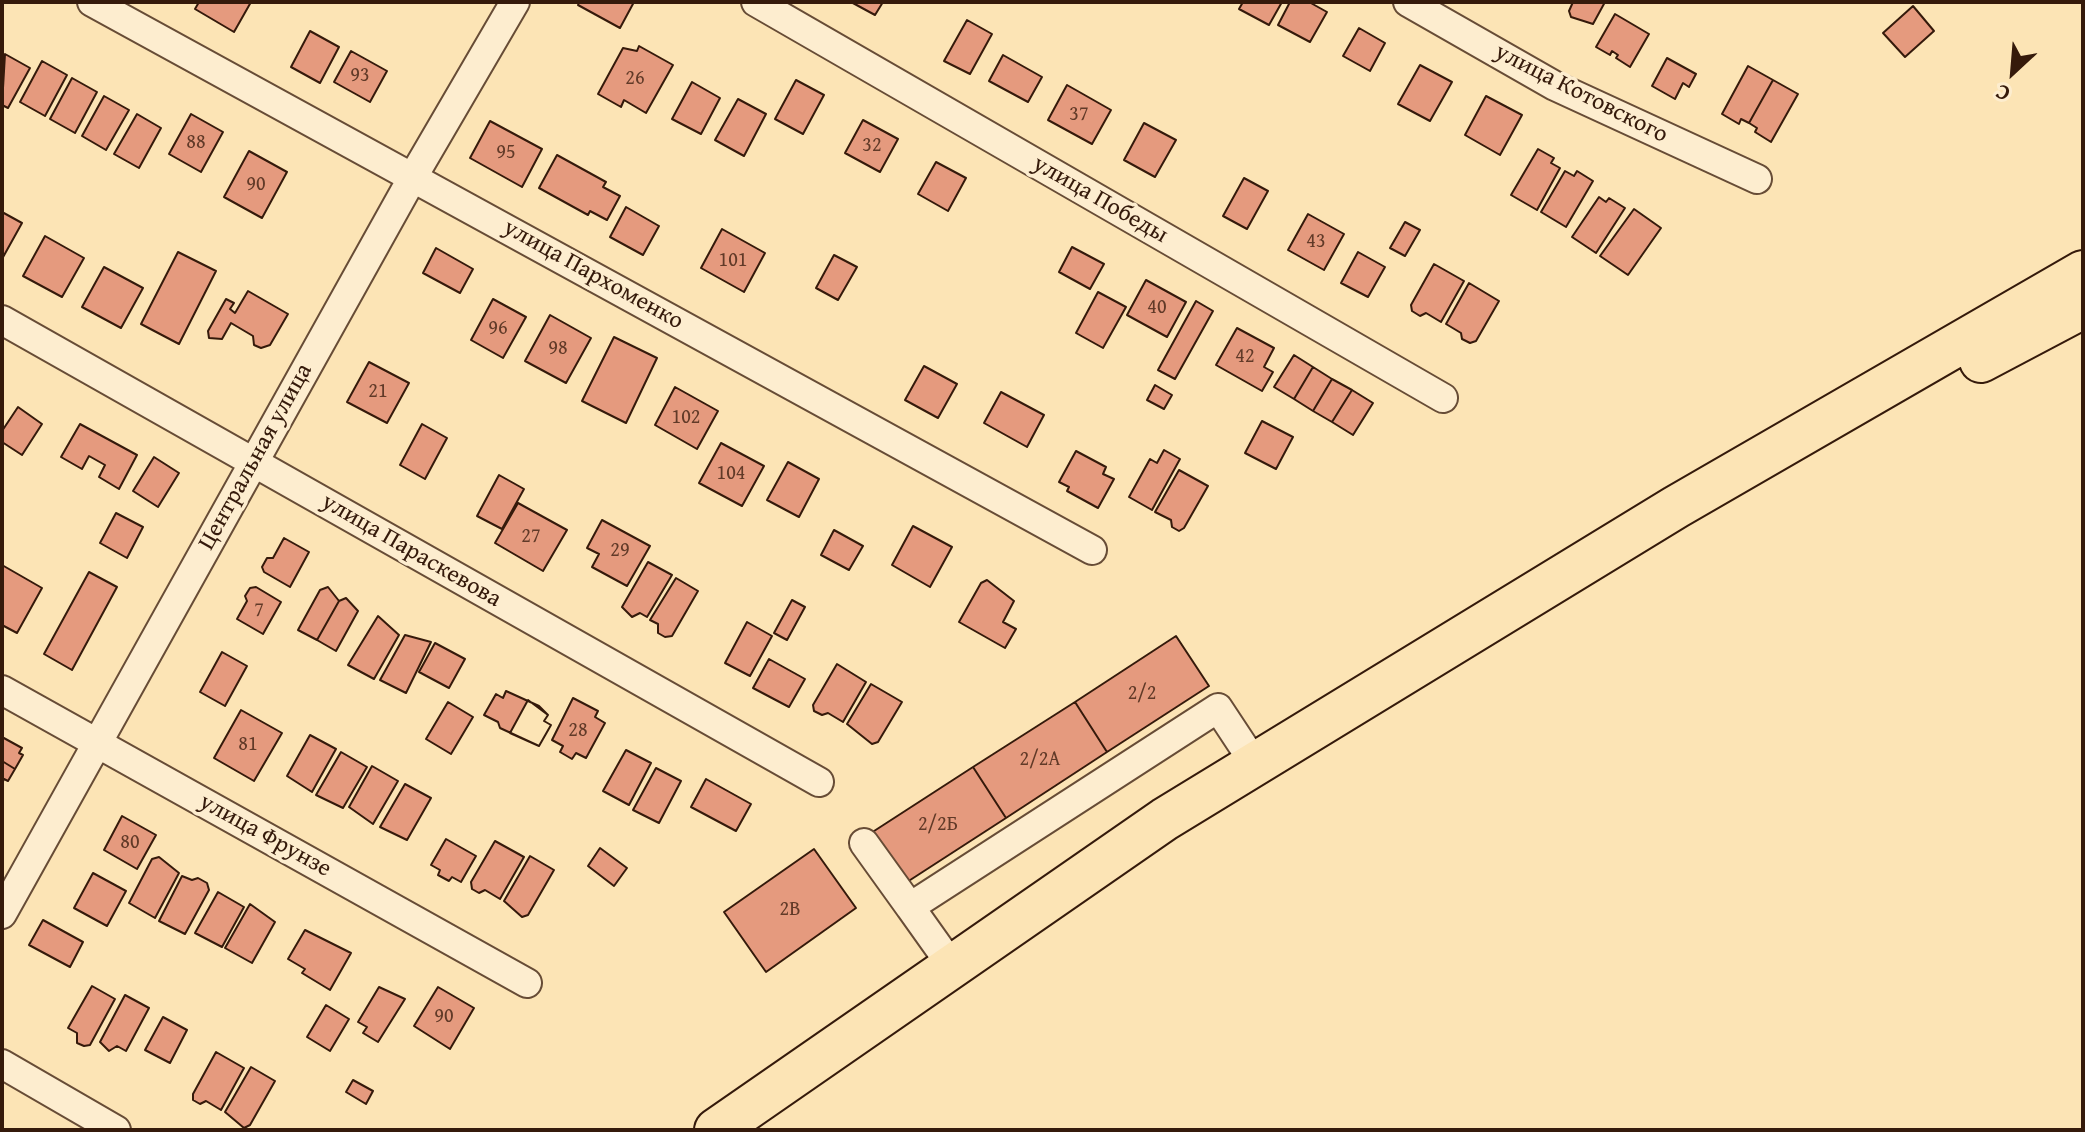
<!DOCTYPE html>
<html>
<head>
<meta charset="utf-8">
<style>
  body { margin:0 }
  #map { position:relative; width:2085px; height:1132px; overflow:hidden; background:#fce4b5; font-family:"Gentium Book Plus",serif }
  canvas { display:block }
  .frame { position:absolute; inset:0; border:4px solid #351a0b; pointer-events:none }
  .north { position:absolute; left:1973px; top:32px; width:80px; height:80px; -webkit-text-stroke:6px #fdedcf; paint-order:stroke; rotate:206deg; font-size:22px; font-weight:700; line-height:32px; text-align:center; color:#351a0b }
  .north::after { content:''; display:block; margin:auto; width:28px; height:36px; background:#351a0b; clip-path:polygon(50% 0,100% 100%,50% 72%,0 100%) }
</style>
</head>
<body>
<div id="map">
<canvas width="2085" height="1132"></canvas>
<div class="frame"></div>
<div class="north">С</div>
</div>
<script>
const c = document.querySelector('canvas').getContext('2d');
c.lineJoin = 'round';
function paint(path, color) { c.fillStyle = color; c.fill(path, 'evenodd'); }
function trace(path, color, width, dash) { c.strokeStyle = color; c.lineWidth = width; c.lineCap = dash ? 'butt' : 'round'; c.setLineDash(dash || []); c.stroke(path); }
function label(font, color, halo, rows, align = 'center') {
  c.font = font + ' "Gentium Book Plus",serif'; c.lineWidth = 7; c.setLineDash([]); c.textBaseline = 'middle'; c.strokeStyle = halo; c.fillStyle = color; for (const [text, x, y, turn = 0] of rows) {
    c.save(); c.translate(x, y); c.rotate((+turn || 0) * Math.PI / 180); c.textAlign = isNaN(turn) ? turn : align; if (halo) c.strokeText(text, 0, 0); c.fillText(text, 0, 0); c.restore();
  }
}
const building = new Path2D(`
  M199,2H251L234,32L195,9Z
  M580,2H634L620,28L578,5Z
  M851,2H883L875,15Z
  M1243,2H1282L1269,25L1239,9Z
  M1290,2H1309L1327,12L1310,42L1278,25Z
  M1573,2H1605L1593,24L1571,17L1569,11Z
  M1913,6L1934,31L1905,57L1883,33Z
  M1615,14L1649,34L1630,67L1616,58L1618,55L1612,51L1610,55L1596,47Z
  M967,20L992,34L970,74L944,61Z
  M1359,28L1385,43L1370,71L1343,56Z
  M310,31L339,47L320,83L291,67Z
  M639,46L673,65L646,113L624,100L621,107L598,94L623,48L637,51Z
  M351,51L387,71L370,102L334,82Z
  M5,54L30,68L8,108L2,105Z
  M1003,55L1042,77L1028,102L989,81Z
  M1667,58L1696,74L1689,87L1683,83L1675,99L1652,86Z
  M42,61L67,75L45,116L20,102Z
  M1420,65L1452,82L1430,121L1398,104Z
  M1748,66L1773,80L1749,123L1741,119L1739,124L1722,114Z
  M72,78L97,92L75,133L50,119Z
  M796,80L824,95L803,134L775,119Z
  M1773,80L1798,94L1771,142L1755,132L1757,128L1749,123Z
  M692,82L720,98L701,134L672,119Z
  M1067,85L1111,110L1092,144L1048,120Z
  M104,96L129,110L106,150L82,136Z
  M1486,96L1522,115L1500,155L1465,135Z
  M738,99L766,114L744,156L715,140Z
  M137,114L161,128L139,168L114,154Z
  M191,114L223,132L201,172L169,154Z
  M863,120L898,139L880,172L845,153Z
  M490,121L542,149L522,187L470,158Z
  M1144,123L1176,140L1155,177L1124,160Z
  M1538,149L1554,158L1551,163L1560,168L1537,210L1511,195Z
  M249,151L287,172L262,218L224,197Z
  M557,155L606,182L603,187L620,196L607,220L590,211L588,215L539,188Z
  M936,162L966,178L948,211L918,194Z
  M1565,171L1574,176L1577,171L1593,181L1566,227L1541,212Z
  M1244,178L1268,191L1247,229L1223,216Z
  M1599,197L1606,202L1609,198L1625,208L1596,253L1572,237Z
  M626,207L659,226L643,255L610,237Z
  M1634,209L1661,228L1628,275L1600,256Z
  M2,212L22,223L2,259Z
  M1308,214L1344,234L1324,270L1288,250Z
  M1405,222L1420,230L1405,256L1390,248Z
  M722,229L765,253L744,292L701,268Z
  M45,236L84,258L62,297L23,276Z
  M1072,247L1104,264L1090,289L1059,272Z
  M436,248L473,269L460,293L423,273Z
  M178,252L216,271L179,344L141,324Z
  M1358,252L1385,267L1368,297L1341,283Z
  M834,255L857,267L838,300L816,288Z
  M1434,264L1464,281L1441,322L1426,313L1420,316L1412,311L1411,305Z
  M104,267L143,288L121,328L82,307Z
  M1146,280L1186,302L1167,337L1127,315Z
  M1469,283L1499,301L1476,341L1470,343L1462,339L1461,333L1446,324Z
  M248,291L288,314L270,345L261,348L254,345L253,336L231,323L222,339L209,338L208,331L226,299L234,303L230,309L235,313Z
  M1098,292L1126,307L1103,348L1076,333Z
  M493,299L526,317L503,358L471,340Z
  M1196,301L1213,311L1175,379L1158,370Z
  M550,315L591,338L566,383L525,361Z
  M1237,328L1274,348L1264,367L1273,372L1262,391L1216,365Z
  M614,337L657,358L626,423L582,401Z
  M1294,355L1313,367L1294,399L1274,387Z
  M369,362L409,383L387,423L347,402Z
  M924,366L957,384L938,418L905,400Z
  M1313,367L1332,379L1313,411L1294,399Z
  M1332,379L1352,390L1332,422L1313,411Z
  M1155,385L1172,395L1164,409L1147,400Z
  M675,387L718,411L697,449L655,425Z
  M1352,390L1373,403L1353,435L1332,422Z
  M1001,392L1044,415L1027,447L984,423Z
  M18,407L42,424L22,455L2,442V431Z
  M1262,421L1293,437L1276,469L1245,453Z
  M80,424L137,455L119,489L99,477L105,465L89,456L82,469L61,457Z
  M422,424L447,438L425,479L400,465Z
  M721,443L764,466L742,506L699,483Z
  M1164,450L1180,459L1152,510L1129,497L1150,459L1157,463Z
  M1076,451L1106,467L1103,474L1114,479L1098,508L1067,491L1069,487L1059,482Z
  M154,457L179,473L158,507L133,491Z
  M788,462L819,479L799,517L767,500Z
  M1179,470L1208,486L1184,528L1179,531L1172,527L1171,520L1155,512Z
  M499,475L524,489L502,529L477,516Z
  M518,503L567,530L543,571L495,543Z
  M116,513L143,527L127,558L100,543Z
  M602,520L650,546L627,586L592,567L599,554L587,548Z
  M913,526L952,547L930,587L892,565Z
  M834,530L863,546L849,570L821,555Z
  M284,538L309,552L290,587L264,572L262,567L267,558H273Z
  M648,562L672,575L647,617L640,613L632,617L622,607Z
  M2,565L42,588L17,633L2,625Z
  M89,572L117,587L72,670L44,654Z
  M676,578L698,591L672,636L665,637L658,633V624L650,620Z
  M987,580L1014,601L1003,622L1016,629L1005,648L959,622L981,583Z
  M256,587L281,602L263,634L237,619L247,601L245,596L250,588Z
  M328,587L339,601L317,640L298,630L320,590Z
  M346,598L358,611L336,651L317,640L339,601Z
  M792,600L805,607L787,640L774,633Z
  M378,616L399,635L374,679L348,665Z
  M747,622L772,636L750,676L725,663Z
  M405,635L431,642L406,693L380,680Z
  M1176,636L1209,686L1107,752L1075,702Z
  M435,643L465,659L449,688L419,672Z
  M222,652L247,666L225,706L200,692Z
  M769,659L805,679L789,707L753,688Z
  M837,664L866,682L843,722L828,713L822,715L814,711L813,705Z
  M871,684L902,702L878,742L872,744L847,724Z
  M506,691L539,706L548,715L544,721L551,725L539,746L500,728L498,722L484,715L496,694L503,698Z
  M573,698L598,711L595,717L605,723L586,758L576,753L572,759L560,752L563,746L552,740Z
  M528,700L548,715L544,721L551,725L539,746L510,733Z
  M448,702L473,717L451,754L426,739Z
  M1075,702L1107,752L1006,818L973,767Z
  M241,710L282,733L254,781L214,758Z
  M310,735L336,749L312,792L287,776Z
  M2,737L22,748L19,753L23,755L15,769L2,761Z
  M626,750L651,763L629,805L603,791Z
  M341,752L367,767L343,808L316,795Z
  M2,761L15,769L8,781L4,779L2,784Z
  M372,766L398,781L373,824L349,807Z
  M973,767L1006,818L904,884L871,833Z
  M656,768L681,781L659,823L633,810Z
  M706,779L751,804L736,831L691,807Z
  M405,784L431,798L407,840L380,827Z
  M122,816L156,835L137,869L104,850Z
  M446,839L476,856L461,882L452,877L449,881L438,875L440,870L431,865Z
  M495,841L524,857L500,899L485,890L479,893L472,889L471,882Z
  M600,848L627,868L614,886L588,866Z
  M814,849L856,908L766,972L724,912Z
  M530,856L554,870L528,915L522,917L504,901Z
  M159,857L179,873L155,918L129,903L152,859Z
  M93,873L126,891L107,926L74,908Z
  M182,876L192,880L198,878L207,883L209,890L185,934L159,921Z
  M218,892L244,907L222,947L195,933Z
  M250,904L275,922L252,963L225,948Z
  M43,920L83,942L70,967L29,945Z
  M305,930L351,953L330,990L302,973L305,969L288,959Z
  M92,986L115,999L90,1045L84,1046L77,1043V1033L68,1028Z
  M379,987L405,999L378,1042L363,1033L367,1027L358,1022Z
  M438,987L474,1008L450,1049L414,1026Z
  M125,995L149,1008L126,1051L117,1046L109,1051L100,1042Z
  M326,1005L349,1019L330,1051L307,1037Z
  M163,1017L187,1030L170,1063L145,1050Z
  M216,1052L244,1068L221,1110L206,1101L200,1104L193,1100V1094Z
  M251,1067L275,1081L250,1125L244,1128L225,1112Z
  M353,1080L373,1091L366,1104L346,1092Z`);
const minor = new Path2D(`
  M92,2L1092,550
  M756,2L1443,398
  M1408,2L1555,86L1757,179
  M2,320L819,782
  M2,690L527,983
  M864,843L910,907
  M2,914L414,175L515,2
  M952,966L910,907L1218,708L1255,764
  M2,1064L116,1130`);
const highway = new Path2D(`
  M1981,361L2083,307
  M716,1130L1165,819L1676,507L2083,272`);
const numberNames = [
  ["93",360,76],
  ["26",635,79],
  ["37",1079,115],
  ["88",196,143],
  ["32",872,146],
  ["95",506,153],
  ["90",256,185],
  ["43",1316,242],
  ["101",733,261],
  ["40",1157,308],
  ["96",498,329],
  ["98",558,349],
  ["42",1245,357],
  ["21",378,392],
  ["102",686,418],
  ["104",731,474],
  ["27",531,537],
  ["29",620,551],
  ["7",259,611],
  ["2/2",1142,694],
  ["28",578,731],
  ["81",248,745],
  ["2/2А",1040,760],
  ["2/2Б",938,825],
  ["80",130,843],
  ["2В",790,910],
  ["90",444,1017]
];
const streetNames = [
  ["улица Котовского",1581,94,27],
  ["улица Победы",1100,200,30],
  ["улица Пархоменко",593,275,29],
  ["Центральная улица",256,457,-61],
  ["улица Параскевова",411,551,30],
  ["улица Фрунзе",265,836,29]
];
paint(building, '#e59a7e');
trace(building, '#351a0b', 2);
trace(minor, '#674c36', 32);
trace(highway, '#351a0b', 46);
trace(minor, '#fdedcf', 28);
trace(highway, '#fce4b5', 42);
label('20px', '#613a28', null, numberNames);
label('24px', '#351a0b', '#fdedcf', streetNames);
</script>
</body>
</html>
